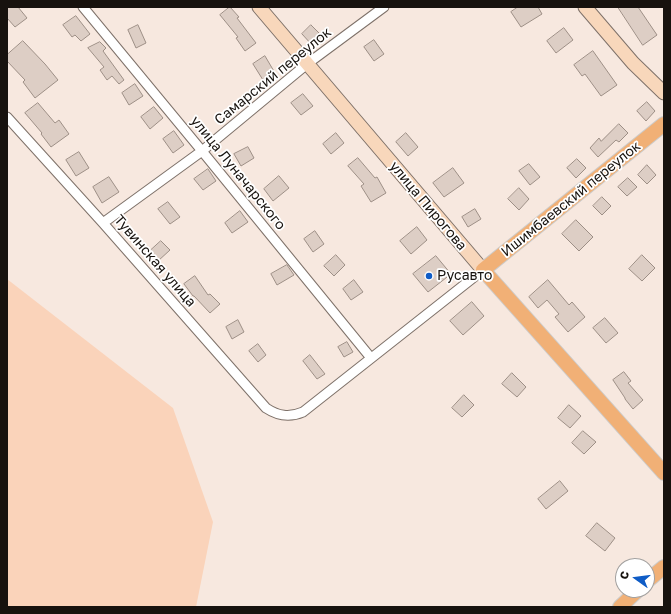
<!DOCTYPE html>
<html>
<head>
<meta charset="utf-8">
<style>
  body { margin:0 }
  #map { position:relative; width:671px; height:614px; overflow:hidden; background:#f7e8df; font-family:"Golos Text",sans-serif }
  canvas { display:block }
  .frame { position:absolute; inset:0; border:8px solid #17120e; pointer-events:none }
  .north { position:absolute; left:615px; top:558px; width:40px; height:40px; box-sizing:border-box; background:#fff; border:1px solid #a2a09f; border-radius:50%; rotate:284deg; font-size:11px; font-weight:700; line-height:16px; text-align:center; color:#17120e }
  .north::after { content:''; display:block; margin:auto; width:14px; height:18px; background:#0f5cc6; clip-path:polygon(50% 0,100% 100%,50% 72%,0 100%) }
</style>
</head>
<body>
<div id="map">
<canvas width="671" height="614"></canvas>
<div class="frame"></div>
<div class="north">С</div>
</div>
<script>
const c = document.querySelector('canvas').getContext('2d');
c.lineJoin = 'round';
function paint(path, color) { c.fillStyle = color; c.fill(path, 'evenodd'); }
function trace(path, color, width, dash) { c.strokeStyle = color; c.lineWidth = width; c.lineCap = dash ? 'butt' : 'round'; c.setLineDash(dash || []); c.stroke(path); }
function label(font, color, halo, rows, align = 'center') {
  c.font = font + ' "Golos Text",sans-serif'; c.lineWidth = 3.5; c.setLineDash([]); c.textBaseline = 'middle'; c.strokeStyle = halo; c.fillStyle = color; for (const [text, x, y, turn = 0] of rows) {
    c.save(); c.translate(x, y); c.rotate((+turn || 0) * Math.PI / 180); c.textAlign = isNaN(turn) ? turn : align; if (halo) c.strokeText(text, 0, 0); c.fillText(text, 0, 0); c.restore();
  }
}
const green = new Path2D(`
  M7,279L173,408L213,522L196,607H7Z`);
const building = new Path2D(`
  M7,7H18L27,18L15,27L7,18Z
  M230,7L239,17L237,18L256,43L245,51L236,38L238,37L220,15Z
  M518,7H538L542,14L521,27L511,12Z
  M618,7H638L657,35L643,45Z
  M76,16L90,34L81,41L75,35L72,37L63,25Z
  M138,25L146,43L136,48L128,30Z
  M311,25L322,36L312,45L302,34Z
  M564,28L573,40L556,53L547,41Z
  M374,40L384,54L374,61L364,47Z
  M23,41L45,64L58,80L35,98L23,82L25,80L7,61V55Z
  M100,42L106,48L103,51L124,80L119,84L112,76L107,80L100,70L104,67L88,48Z
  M593,51L617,85L601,96L585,74L582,76L574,65Z
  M265,56L275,73L263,80L253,64Z
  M135,84L143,96L129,105L122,93Z
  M303,94L313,106L301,115L291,103Z
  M647,102L655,111L646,121L637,111Z
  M38,103L55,123L59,120L69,134L51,147L41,134L42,133L25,113Z
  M154,107L163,118L150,129L141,117Z
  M619,124L628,133L619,142L616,140L598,157L590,148L599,138L601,141Z
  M174,131L184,145L173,153L163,139Z
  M336,133L344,143L331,154L323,144Z
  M406,133L418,147L408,156L396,142Z
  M248,147L254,158L241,166L234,154Z
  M79,152L89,168L76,176L66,160Z
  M358,158L375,178L377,177L386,193L371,202L361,186L364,184L348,166Z
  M577,159L586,168L576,178L567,168Z
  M529,164L540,177L530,185L519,171Z
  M647,165L656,175L647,184L638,175Z
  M453,168L464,183L444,197L433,183Z
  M208,169L216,181L203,190L194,179Z
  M279,176L289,188L273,201L264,189Z
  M109,177L119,192L102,203L93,187Z
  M628,178L637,187L627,196L618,187Z
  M519,188L529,199L519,210L508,199Z
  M602,197L611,206L602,215L593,206Z
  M168,202L180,217L170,224L158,209Z
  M475,209L481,219L468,227L462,217Z
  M240,211L248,222L232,233L225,223Z
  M576,220L593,237L579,251L562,234Z
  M417,227L427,240L411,254L400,241Z
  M315,231L324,244L313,252L304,239Z
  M161,241L170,250L158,261L150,251Z
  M336,255L345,265L334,276L324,266Z
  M642,255L655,268L642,281L629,269Z
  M436,256L451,274L428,292L413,274Z
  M287,265L294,275L277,285L271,274Z
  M195,276L208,295L210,294L220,304L210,313L194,296H193L184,284Z
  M354,280L363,292L351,300L343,289Z
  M548,280L569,305L572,302L585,317L568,332L555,317L559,314L547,300L538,308L529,297Z
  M472,302L484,316L463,335L450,321Z
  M605,318L618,333L606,343L593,328Z
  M238,320L244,332L232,339L226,327Z
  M347,342L353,352L344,357L338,347Z
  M258,344L266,355L258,362L249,351Z
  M310,355L325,374L317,379L303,361Z
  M624,372L631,381L628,383L643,400L633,409L625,399V398L613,380Z
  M512,373L526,387L517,397L502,384Z
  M464,395L474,405L462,417L452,408Z
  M569,405L581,416L570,428L558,418Z
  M583,431L596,442L584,454L572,443Z
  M560,481L568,491L546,509L538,499Z
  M597,523L615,538L605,551L586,536Z`);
const minor = new Path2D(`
  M83,7L202,151L371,358
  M7,117L103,223L266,408C278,416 289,418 303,412L483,270
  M103,223L202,151L307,64L384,7`);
const secondary = new Path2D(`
  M259,7L483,270
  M585,7L633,63L664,93`);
const primary = new Path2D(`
  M664,124L483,270L664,473
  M647,581L664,567
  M620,607L638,590`);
const markers = [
  [429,276,4,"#0f5cc6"]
];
const streetNames = [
  ["Самарский переулок",273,76,-39],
  ["улица Луначарского",238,173,51],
  ["Ишимбаевский переулок",571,199,-39],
  ["улица Пирогова",428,206,50],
  ["Тувинская улица",155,261,49]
];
const poiNames = [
  ["Русавто",437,276]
];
paint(green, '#fad3ba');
paint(building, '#ddcec5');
trace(building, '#9d8f86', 1);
trace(minor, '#7e7169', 11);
trace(secondary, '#7e7169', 15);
trace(primary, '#cccbca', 16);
trace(minor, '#fff', 9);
trace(secondary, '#f8d7bb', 13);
trace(primary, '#f1b076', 14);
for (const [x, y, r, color] of markers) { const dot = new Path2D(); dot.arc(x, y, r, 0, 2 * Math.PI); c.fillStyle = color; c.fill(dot); trace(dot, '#fff', 1.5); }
label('14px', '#17120e', '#fff', streetNames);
label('14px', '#17120e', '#fff', poiNames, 'left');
</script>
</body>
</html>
